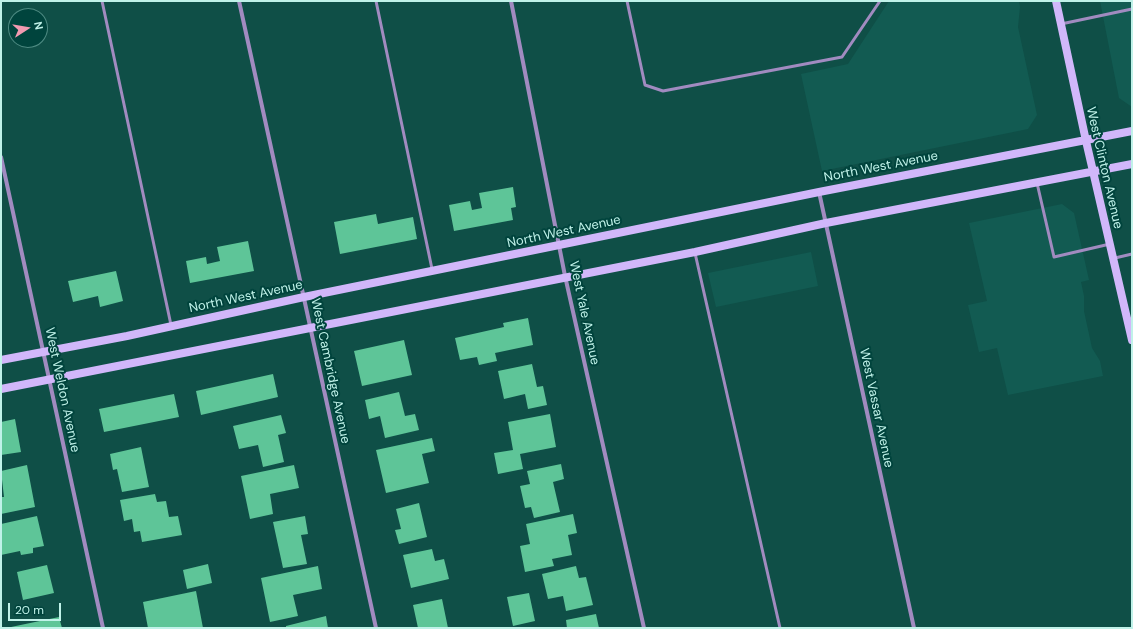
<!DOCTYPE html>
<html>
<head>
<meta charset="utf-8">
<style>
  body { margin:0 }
  #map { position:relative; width:1133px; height:629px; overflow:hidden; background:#0f4f47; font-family:"DM Sans",sans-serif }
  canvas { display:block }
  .frame { position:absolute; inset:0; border:2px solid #c0f2e9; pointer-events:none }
  .north { position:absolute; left:8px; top:8px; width:40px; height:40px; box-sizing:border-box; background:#00443d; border:1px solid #4d8a82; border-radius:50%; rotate:78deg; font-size:11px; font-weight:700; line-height:16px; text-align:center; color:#c0f2e9 }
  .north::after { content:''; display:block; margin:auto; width:14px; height:18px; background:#f19ab1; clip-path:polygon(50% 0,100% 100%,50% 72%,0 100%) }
  .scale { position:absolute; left:8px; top:603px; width:53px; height:18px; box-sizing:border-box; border:2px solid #c0f2e9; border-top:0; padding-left:5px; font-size:12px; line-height:14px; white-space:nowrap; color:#c0f2e9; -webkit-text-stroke:3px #00443d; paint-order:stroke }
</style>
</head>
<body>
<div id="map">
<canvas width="1133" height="629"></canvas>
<div class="frame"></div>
<div class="north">N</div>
<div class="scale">20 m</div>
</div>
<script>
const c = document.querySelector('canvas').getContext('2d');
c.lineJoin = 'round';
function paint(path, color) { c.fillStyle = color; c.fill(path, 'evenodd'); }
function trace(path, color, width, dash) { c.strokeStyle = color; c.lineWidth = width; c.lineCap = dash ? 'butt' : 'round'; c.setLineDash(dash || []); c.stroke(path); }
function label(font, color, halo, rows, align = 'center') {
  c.font = font + ' "DM Sans",sans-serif'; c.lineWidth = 4; c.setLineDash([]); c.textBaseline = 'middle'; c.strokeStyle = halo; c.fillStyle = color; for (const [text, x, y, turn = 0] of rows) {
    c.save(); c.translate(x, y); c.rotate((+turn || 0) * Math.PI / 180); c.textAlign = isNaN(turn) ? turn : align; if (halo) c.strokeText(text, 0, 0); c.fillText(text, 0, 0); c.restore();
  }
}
const built = new Path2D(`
  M889,1H1019L1020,7L1018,27L1037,115L1028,129L822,171L801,74L848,64Z
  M1100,1H1132V107L1119,98Z
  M1062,204L1074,213L1089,280L1081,282L1084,296V311L1092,348L1100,361L1103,376L1008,395L997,348L979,352L968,305L987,301L969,223Z
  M811,252L818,286L716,307L708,273Z`);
const building = new Path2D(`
  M513,187L516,207L511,208L513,220L454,231L449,205L470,201L472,210L482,208L479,193Z
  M376,214L378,224L413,217L417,239L340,254L334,222Z
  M248,241L254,271L190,283L186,261L206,257L207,264L220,261L217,247Z
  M116,271L123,301L100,307L98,296L73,302L68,281Z
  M528,318L533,345L495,353L497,361L479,365L477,357L460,360L455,338L504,327L503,323Z
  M404,340L412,375L362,386L354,351Z
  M532,364L537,387L543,386L547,405L528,409L525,394L504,399L498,371Z
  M273,374L278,397L201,415L196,391Z
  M399,392L405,416L415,414L419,430L385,438L380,416L369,419L365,400Z
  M174,394L179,417L104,432L99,409Z
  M550,414L556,447L520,454L523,469L498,474L494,453L513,450L508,422Z
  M281,415L286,433L278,435L284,462L263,467L258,445L239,449L233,426Z
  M15,419L21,452L1,455V422Z
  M432,438L435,451L422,454L429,483L386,493L376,450Z
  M141,447L149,487L122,492L117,469L113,470L110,454Z
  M561,464L564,479L553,482L560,512L534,518L531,507L525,508L520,486L530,484L527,471Z
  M27,465L35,507L1,514V497H4L1,471Z
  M294,465L299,488L270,494L273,514L250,519L241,476Z
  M155,494L157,502L166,501L169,517L178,516L182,535L142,542L140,531L134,532L132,519L124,521L120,500Z
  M419,503L427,537L399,544L395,530L401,529L396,509Z
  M573,514L577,533L568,535L572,555L552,559L554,566L525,572L520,546L530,544L526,524Z
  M37,516L44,546L33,548V553L21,555L20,551L1,555V524Z
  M305,516L308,534L301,535L307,564L283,568L273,522Z
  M432,549L435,561L444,559L449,579L411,588L403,555Z
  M208,564L212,583L187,589L183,570Z
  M47,565L54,593L23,600L17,572Z
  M318,566L322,589L293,595L298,616L270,622L261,578Z
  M576,566L579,578L586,577L593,605L566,611L563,596L548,599L542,574Z
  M196,591L203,628H148L143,602Z
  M529,593L535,621L513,626L507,597Z
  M442,599L448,628H418L413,605Z
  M596,614L599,628H567L566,620Z
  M326,616L328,628H286V626Z
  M59,617L62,628H11V627Z`);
const lane = new Path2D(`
  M102,1L171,325
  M376,1L432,269
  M627,1L645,85L663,91L842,57L880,1
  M1061,24L1132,9
  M1037,183L1054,257L1110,244
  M695,253L780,628
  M1115,258L1132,254`);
const street = new Path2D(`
  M239,1L376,628
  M511,1L565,276L644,628
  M1,157L103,628
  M819,192L914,628`);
const secondary = new Path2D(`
  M1056,1L1086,141L1132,340
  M1,360L127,336L304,297L819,192L1132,131
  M1,389L695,252L826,223L1132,164`);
const streetNames = [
  ["North West Avenue",881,167,-11],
  ["West Clinton Avenue",1104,168,77],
  ["North West Avenue",564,232,-12],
  ["North West Avenue",246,297,-12],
  ["West Yale Avenue",584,313,78],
  ["West Cambridge Avenue",330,371,78],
  ["West Weldon Avenue",62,390,78],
  ["West Vassar Avenue",876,408,78]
];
paint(built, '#125b52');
paint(building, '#5ec598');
trace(lane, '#a18bc0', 3);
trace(street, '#a18bc0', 4);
trace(secondary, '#d1b7fa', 8);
label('13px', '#c0f2e9', '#00443d', streetNames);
</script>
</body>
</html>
